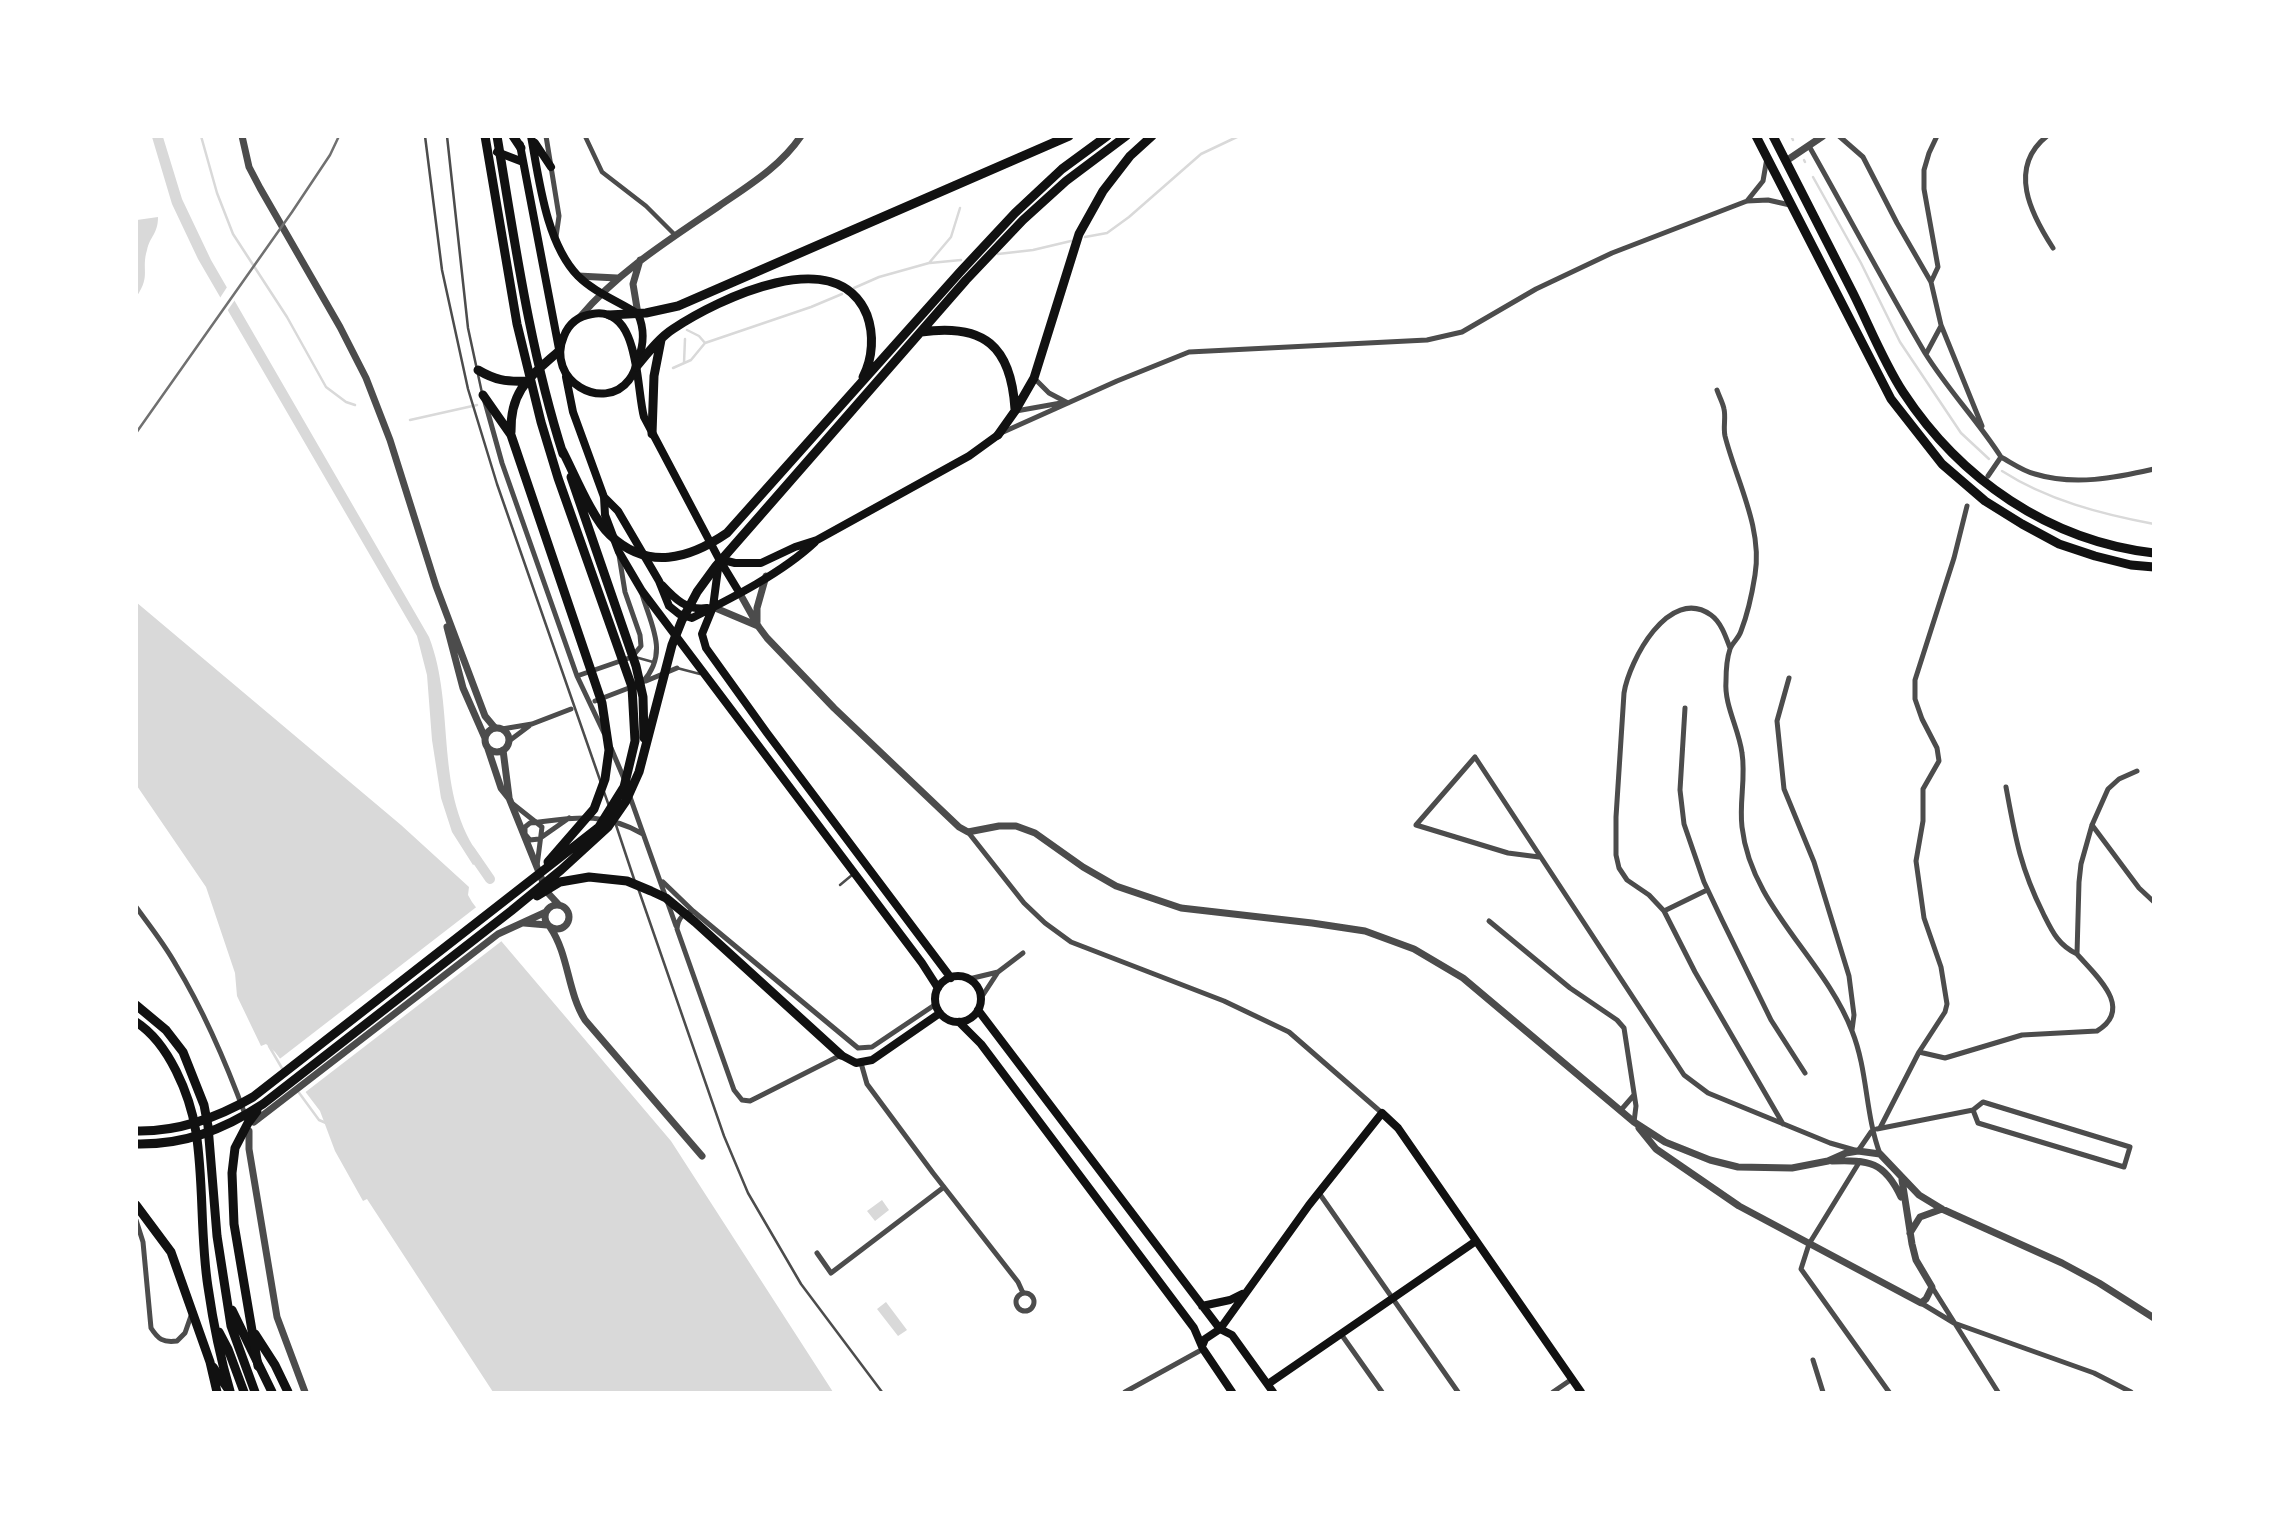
<!DOCTYPE html>
<html>
<head>
<meta charset="utf-8">
<style>
  body { margin:0 }
  #map { position:relative; width:2290px; height:1529px; overflow:hidden; background:#fff; font-family:"Varela Round",sans-serif }
  canvas { display:block }
  .frame { position:absolute; inset:0; border:138px solid #fff; pointer-events:none }
</style>
</head>
<body>
<div id="map">
<canvas width="2290" height="1529"></canvas>
<div class="frame"></div>
</div>
<script>
const c = document.querySelector('canvas').getContext('2d');
c.lineJoin = 'round';
function paint(path, color) { c.fillStyle = color; c.fill(path, 'evenodd'); }
function trace(path, color, width, dash) { c.strokeStyle = color; c.lineWidth = width; c.lineCap = dash ? 'butt' : 'round'; c.setLineDash(dash || []); c.stroke(path); }
const water = new Path2D(`
  M152,137H163L182,199L211,260L429,637C457,709 432,794 482,859L473,865L452,832L441,798L432,740L427,675L417,636L198,259L172,204Z
  M158,217C158,234 150,236 147,250C141,270 151,275 137,296V220Z
  M136,602L401,825L469,887L468,895L472,902L502,942L671,1141L833,1392H493L367,1199L363,1201L335,1151L320,1111L275,1052L266,1044L261,1046L237,996L235,973L206,887L137,786Z
  M882,1200L889,1210L875,1221L867,1211Z
  M886,1302L907,1330L898,1336L877,1309Z`);
const pier = new Path2D(`
  M229,284L237,297L225,314L218,301Z
  M479,905L503,940L303,1094L277,1061Z`);
const stream = new Path2D(`
  M201,136L217,193L233,234L287,317L326,387L346,402L355,405
  M1791,136L1793,140
  M1804,160L1805,162
  M1813,177L1861,263L1900,342L1961,433L1989,459
  M1085,237L1107,233L1129,217L1201,154L1239,136
  M998,254L1033,250L1071,241
  M930,263L961,260
  M854,288L879,277L929,263L951,237L960,208
  M705,343L811,307L842,294
  M684,363L685,339
  M673,368L691,360L705,343L699,336L687,330
  M410,420L477,405
  M2002,471C2047,500 2101,514 2154,524
  M269,1046L283,1070
  M297,1090L319,1120L326,1123`);
const canal = new Path2D(`
  M470,850L490,879`);
const service = new Path2D(`
  M425,136L442,270L468,389L497,484L601,783
  M447,136L468,328L482,393
  M635,657L653,662
  M677,668L700,674
  M604,792L609,806
  M615,822L635,882
  M840,885L852,875
  M638,888L724,1136L748,1193L801,1284L882,1392`);
const pedestrian = new Path2D(`
  M585,136L602,172L646,206L675,235`);
const minor = new Path2D(`
  M546,136L559,216L556,237
  M1839,136L1863,157L1897,223L1931,282L1941,325L1982,426
  M2047,136C2007,168 2031,214 2053,248
  M1809,146C1848,215 1885,285 1925,353C1948,390 1978,421 2001,457
  M1747,201L1763,181L1767,158
  M1931,282L1938,267L1924,189V170L1929,153L1937,136
  M1926,354L1941,326
  M1034,378L1049,393L1068,403
  M1717,390C1719,396 1723,403 1724,409C1726,418 1723,427 1725,436C1736,480 1763,528 1755,575C1752,594 1748,613 1741,631C1739,638 1732,643 1730,649C1727,658 1726,671 1726,681C1724,705 1739,729 1742,753C1746,778 1739,802 1742,827C1751,907 1824,958 1852,1031C1868,1071 1865,1114 1880,1154
  M485,402L502,463L577,676L632,657L641,646L640,635L625,592L619,555
  M1016,411L1061,403
  M1001,433L1117,381L1189,352L1427,340L1462,332L1536,289L1612,253L1747,201L1768,200L1790,205
  M2001,457C2012,463 2023,471 2035,474C2074,486 2115,478 2154,469
  M1988,476L2001,457
  M1730,648C1726,637 1721,622 1711,615C1669,585 1629,661 1624,693L1616,817V855L1619,868L1627,880L1649,895L1664,911L1695,972L1783,1124
  M577,676L604,733
  M1789,678L1777,721L1784,789L1814,862L1849,976L1854,1015L1852,1030
  M646,681L677,668
  M642,683C669,653 652,628 642,594
  M595,701L634,686
  M1685,708L1680,790L1684,824L1704,882L1722,920L1771,1020L1805,1073
  M502,729L532,724L571,709
  M509,741L529,726
  M611,748L625,781
  M2006,787C2015,836 2020,867 2043,913C2052,931 2058,945 2077,954
  M629,794L676,926
  M513,804L542,827L537,866
  M569,818L539,839L530,840L525,834V827L530,823C573,818 603,811 643,834
  M2092,825L2139,888L2154,902
  M968,832L1024,903L1045,923L1071,942L1224,1001L1289,1032L1382,1113
  M1539,857L1508,853L1416,825L1475,757L1684,1075L1708,1093L1830,1143L1858,1151L1871,1132
  M663,882L693,911
  M136,907C150,926 165,945 176,965C205,1013 227,1065 246,1117
  M1664,911L1707,890
  M1489,921L1570,988L1617,1020L1624,1028L1636,1106L1634,1122
  M969,979L998,972
  M981,998L998,972L1023,953
  M1919,1052L1945,1058L2022,1035L2097,1031C2135,1008 2095,975 2077,954L2079,882L2081,864L2092,825L2108,789L2119,779L2137,771
  M841,1055L758,1097L750,1101L742,1100L734,1090L677,929C678,918 683,913 693,911L858,1048L872,1047L936,1004
  M861,1063L867,1084L933,1173L1018,1282L1023,1293
  M1983,1102L2130,1147L2124,1167L1978,1123L1973,1110Z
  M1621,1110L1634,1095
  M1880,1128L1919,1052L1945,1012L1947,1004L1941,967L1924,918L1916,861L1923,821V789L1939,761L1937,748L1922,719L1915,699V680L1954,558L1967,506
  M1877,1129L1973,1110
  M1860,1161L1809,1244L1801,1269L1889,1392
  M1319,1193L1458,1392
  M136,1220L143,1242L151,1328C158,1339 163,1343 177,1341L185,1333L192,1313
  M817,1253L831,1273L944,1187
  M1932,1287L1998,1392
  M1016 1302a9 9 0 1 1 18 0a9 9 0 1 1-18 0Z
  M1921,1303L1954,1323L2094,1373L2131,1392
  M1341,1334L1382,1392
  M1813,1360L1823,1392
  M1125,1392L1203,1349
  M1553,1392L1572,1379`);
const tertiary = new Path2D(`
  M242,136L249,167L260,188L340,327L366,378L390,440L436,586L485,716L495,728
  M1786,161L1823,136
  M578,276L617,278
  M638,314L633,284L640,260
  M580,317C619,271 669,240 719,206C748,186 780,167 801,136
  M739,592L758,626L767,638L834,708L959,827L968,832L999,826H1016L1035,833L1083,867L1116,886L1181,908L1312,923L1365,931L1414,949L1463,978L1634,1122L1665,1142L1710,1160L1738,1167L1792,1168L1828,1161L1846,1153L1858,1151L1880,1154L1919,1195L1942,1209L2062,1263L2099,1283L2154,1318
  M713,607L758,626
  M757,622V608L766,576
  M447,627L463,688L485,738
  M485 740a12 12 0 1 1 24 0a12 12 0 1 1-24 0Z
  M488,749L501,788L509,798L547,892L559,905
  M503,750L509,797
  M545 917a12 12 0 1 1 24 0a12 12 0 1 1-24 0Z
  M524,923L547,925
  M550,927C569,955 567,991 585,1020L702,1156
  M254,1122L498,934L546,912
  M1639,1128L1656,1149L1739,1206L1921,1303L1926,1299L1932,1287L1916,1260L1912,1244L1902,1180
  M249,1131V1149L277,1317L305,1392
  M1832,1161C1869,1160 1884,1161 1901,1197
  M1910,1233L1920,1217L1942,1209`);
const secondary = new Path2D(`
  M531,136C539,179 546,243 578,276C595,293 618,301 638,314C645,330 644,344 638,360C636,367 633,375 629,380C604,413 545,381 564,336C569,323 579,316 592,314C640,305 636,388 644,417L719,559L739,592
  M535,143L551,167
  M520,145L559,349
  M497,152L523,162
  M566,377L573,412L604,497L605,515L619,552L642,591L922,963L938,988
  M604,497L618,511L659,581L669,606L679,614L692,618C732,598 782,573 815,542
  M719,559L735,563H761L795,547L817,540L969,456L998,435
  M719,561L713,607L702,634L706,648L767,733L951,978
  M662,585C675,599 687,611 707,608
  M935 999a23 23 0 1 1 46 0a23 23 0 1 1-46 0Z
  M978,1010L1220,1329L1309,1205L1382,1113L1398,1128L1581,1392
  M959,1022L981,1044L1194,1328L1203,1349L1232,1392
  M841,1055L856,1063L872,1060L940,1013
  M1202,1306L1230,1300L1242,1294
  M1203,1344L1205,1339L1220,1329L1232,1335L1273,1392
  M1268,1384L1476,1241`);
const primary = new Path2D(`
  M1756,136L1891,399L1942,464L1985,501L2022,524L2059,544L2095,556L2131,565L2154,567
  M1773,136C1800,188 1826,241 1853,293C1869,325 1883,361 1903,392C1960,479 2049,541 2154,553
  M136,1005L166,1030L183,1052L204,1105L208,1126L217,1236L231,1326L255,1392
  M136,1022C169,1043 190,1095 196,1132C204,1183 200,1236 208,1287C213,1322 220,1357 230,1391
  M232,1310L272,1392
  M219,1332L228,1349L244,1392`);
const trunk = new Path2D(`
  M497,136C515,243 530,351 563,454
  M513,136L521,148
  M609,315L646,313L678,306L1069,136
  M921,332C984,323 1011,346 1015,409
  M636,367C647,354 659,338 673,329C718,299 837,241 867,315C874,334 873,358 863,377
  M478,370C495,380 506,382 526,381
  M483,395L511,435L602,703L609,750L605,779L594,809L548,862
  M511,432C510,390 530,377 559,351
  M652,434L654,376L661,340
  M998,435L1015,411L1034,378L1079,234L1103,191L1130,156L1152,136
  M562,450C574,473 592,518 610,535C648,571 689,559 727,533L960,272L1015,213L1062,169L1107,136
  M571,477L636,666L643,697L644,738
  M537,896L560,882L589,877L627,881L651,891L666,898L695,922L841,1055
  M257,1111L248,1123L235,1148L232,1173L234,1224L258,1366
  M136,1131C179,1132 217,1118 253,1097L599,827L624,787L635,741L632,687L558,478L541,422L517,324L485,136
  M136,1144C184,1145 223,1130 263,1104L511,911L561,870L608,827L626,801L639,772L672,645L682,620L697,592L716,566L966,280L1023,220L1066,181L1126,136
  M136,1205L171,1252L210,1362L217,1392
  M255,1334L275,1365L288,1392
  M213,1367L230,1392`);
const rail = new Path2D(`
  M136,433L292,212L330,155L339,136`);
paint(water, '#d9d9d9');
paint(pier, '#fff');
trace(stream, '#d9d9d9', 2.5);
trace(canal, '#d9d9d9', 10);
trace(service, '#4c4c4c', 2.5);
trace(pedestrian, '#4c4c4c', 4.5);
trace(minor, '#4c4c4c', 5);
trace(tertiary, '#4c4c4c', 7);
trace(secondary, '#111', 8);
trace(primary, '#111', 9);
trace(trunk, '#111', 9);
trace(rail, '#707070', 2.5);
</script>
</body>
</html>
